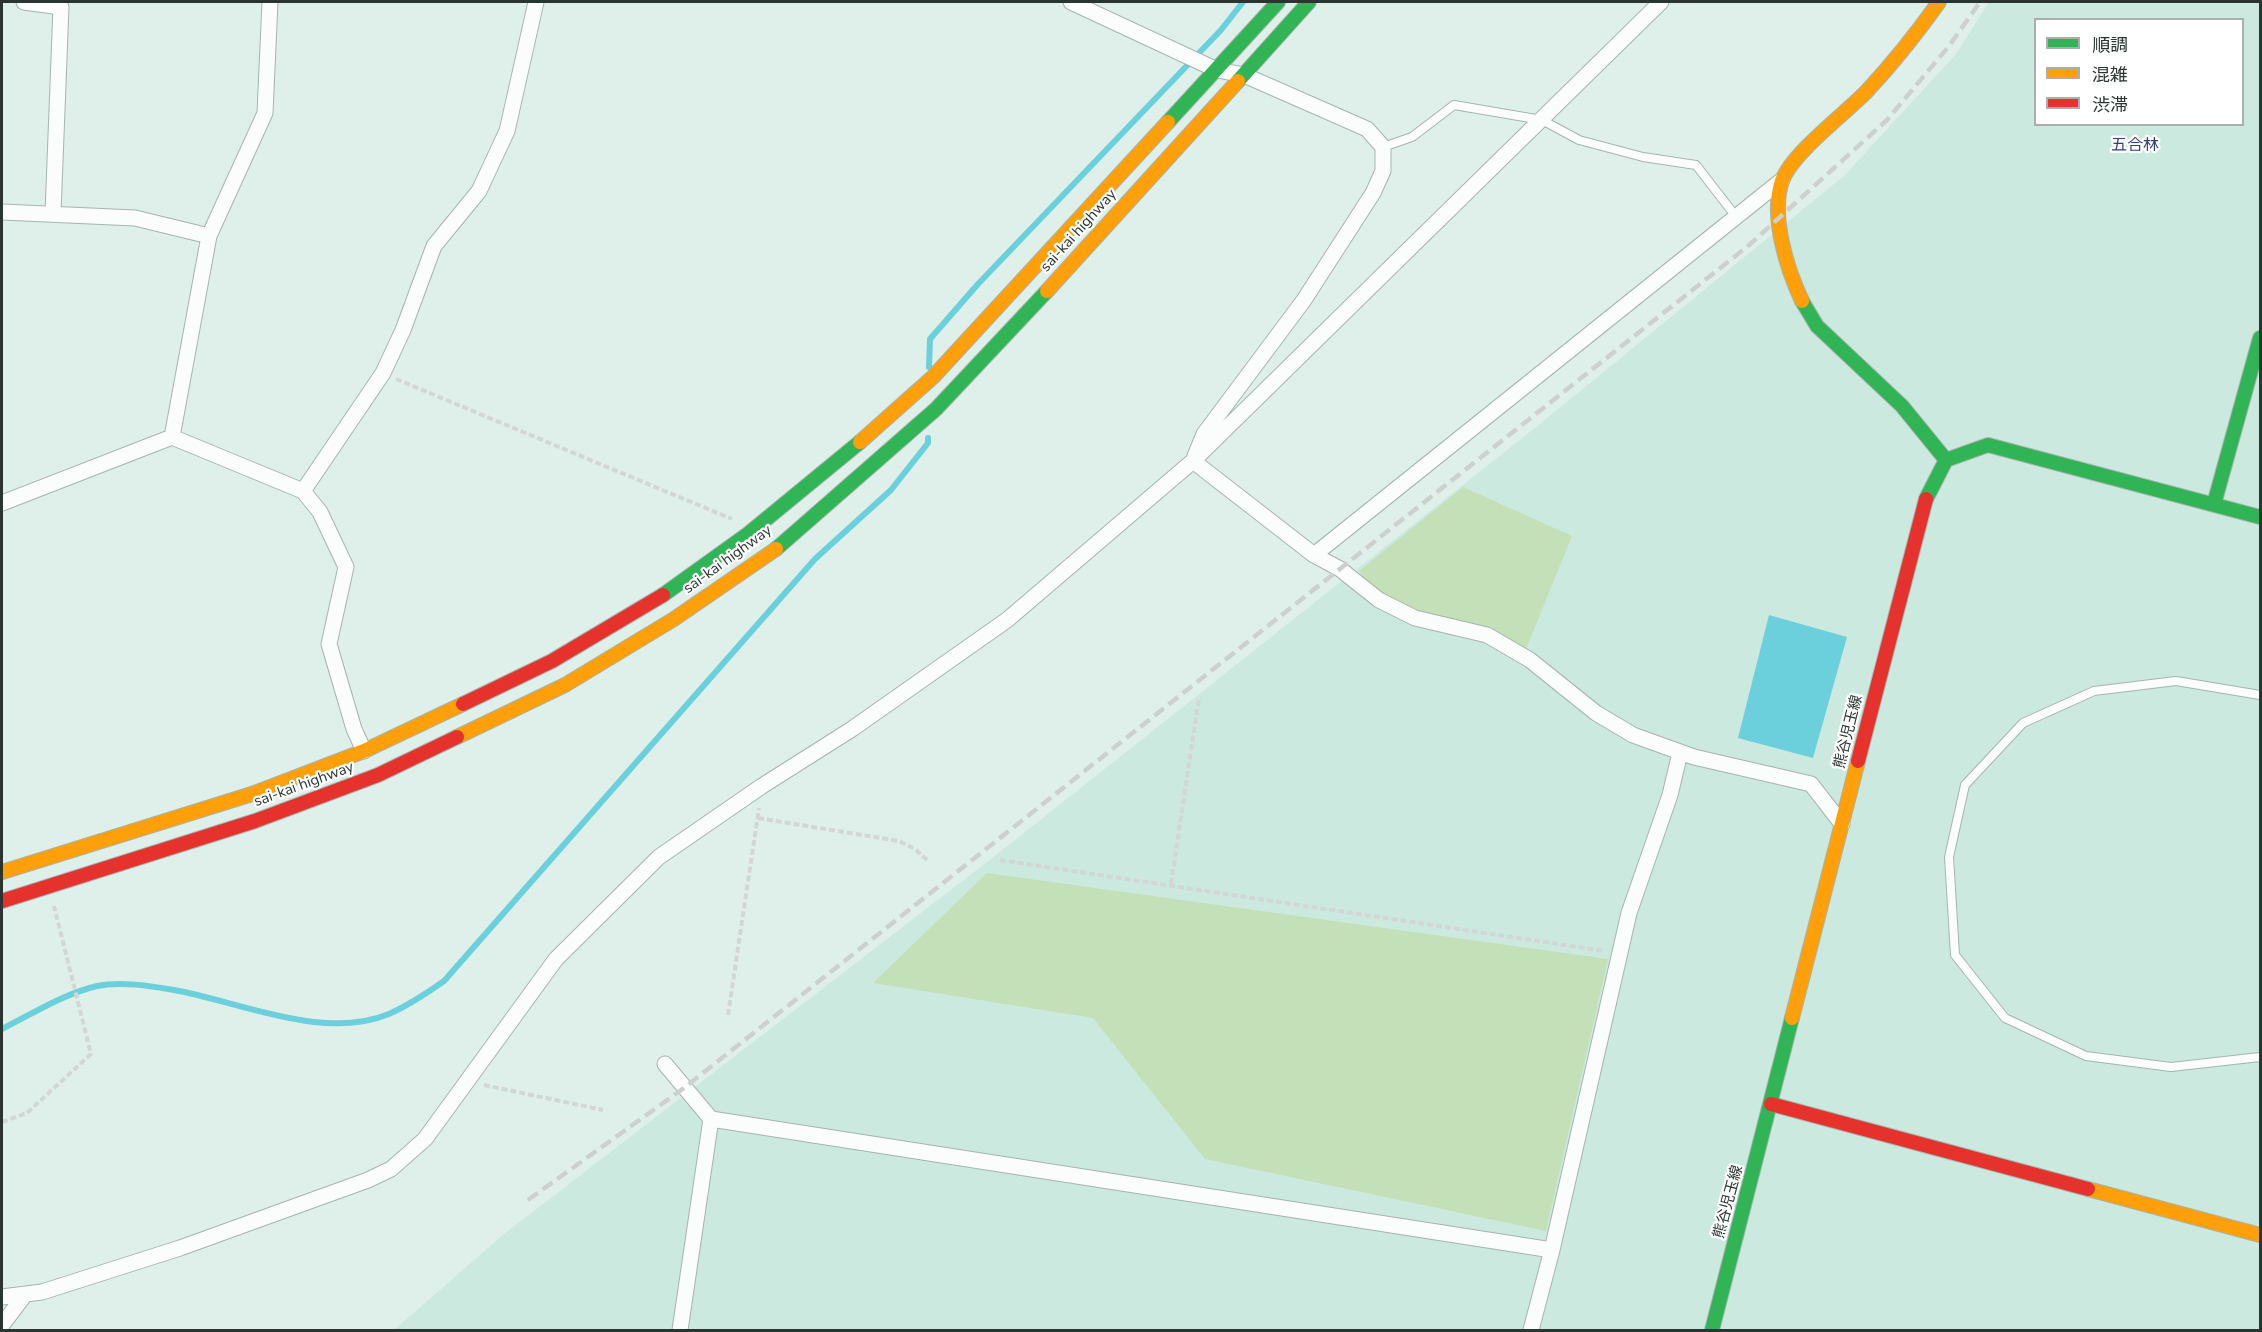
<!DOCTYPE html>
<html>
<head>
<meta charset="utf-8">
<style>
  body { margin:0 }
  #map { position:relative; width:2262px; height:1332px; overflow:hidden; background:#dff0ea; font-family:"Nunito Sans","Noto Sans JP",sans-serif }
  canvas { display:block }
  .frame { position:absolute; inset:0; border:3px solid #2a3531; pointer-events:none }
  .legend { position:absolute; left:2034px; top:18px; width:210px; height:108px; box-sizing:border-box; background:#fff; border:2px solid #aaaead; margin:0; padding:8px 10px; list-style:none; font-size:18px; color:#2a3531 }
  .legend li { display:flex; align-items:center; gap:12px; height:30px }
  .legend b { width:30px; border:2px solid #aaaead }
</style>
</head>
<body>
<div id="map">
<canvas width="2262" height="1332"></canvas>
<div class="frame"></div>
<ul class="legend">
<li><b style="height:8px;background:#30b455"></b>順調</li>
<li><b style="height:8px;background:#ff9f0a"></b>混雑</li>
<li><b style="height:8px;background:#e5322d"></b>渋滞</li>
</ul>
</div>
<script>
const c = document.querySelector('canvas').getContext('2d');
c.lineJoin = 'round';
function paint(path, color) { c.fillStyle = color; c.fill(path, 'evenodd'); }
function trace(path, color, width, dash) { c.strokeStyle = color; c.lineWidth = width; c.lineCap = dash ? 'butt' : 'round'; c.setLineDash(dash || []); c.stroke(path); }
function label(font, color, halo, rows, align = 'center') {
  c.font = font + ' "Nunito Sans","Noto Sans JP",sans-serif'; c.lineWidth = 4.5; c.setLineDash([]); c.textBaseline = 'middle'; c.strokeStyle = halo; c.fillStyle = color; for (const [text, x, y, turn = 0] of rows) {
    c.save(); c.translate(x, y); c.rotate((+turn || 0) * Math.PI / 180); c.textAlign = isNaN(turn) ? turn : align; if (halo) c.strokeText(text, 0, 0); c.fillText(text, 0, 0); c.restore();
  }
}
const built = new Path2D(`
  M1989,2H2260V1330H394L504,1234L996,855L1536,427L1845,175L1956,54ZM2036,20H2242V124H2036Z`);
const green = new Path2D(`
  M1463,487L1572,536L1526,649L1490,627L1419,614L1382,598L1359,571Z
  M987,873L1608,959L1546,1231L1205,1159L1093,1018L873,983Z`);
const water = new Path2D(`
  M1769,615L1847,637L1813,758L1738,738Z`);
const stream = new Path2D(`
  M929,367L930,339L978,284L1221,30L1243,2
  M2,1029C32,1014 63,994 97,986C121,981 151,986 174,990C241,1002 323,1041 389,1014C409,1005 427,993 444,981L815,559L891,490L928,443V438`);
const path = new Path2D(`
  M396,379L732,519
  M758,818L899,841L915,849L928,861
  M1000,860L1604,951
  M1171,884L1199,698
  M728,1015L759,808
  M484,1085L603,1110
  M2,1122L27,1113L91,1054L54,906`);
const lane = new Path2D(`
  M1383,147L1412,137L1454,105L1542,120L1579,140L1643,157L1696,165L1737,218
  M2260,695L2176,681L2094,691L2023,723L1965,785L1949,857L1955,955L2005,1018L2086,1056L2171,1067L2260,1057`);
const street = new Path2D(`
  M24,2L61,7L53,213
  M1071,2L1217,70L1244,75L1367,129L1383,147V171L1373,193L1304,300L1204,434L1195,456
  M2,212L135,218L209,236
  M172,437L209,236L265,113L270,2
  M1193,461L1314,555L1340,569L1379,600L1415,618L1487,635L1530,660L1596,713L1633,735L1694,757L1811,784L1842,824
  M303,491L383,373L403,330L434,246L479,191L507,131L536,2
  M2,503L172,437L303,491L320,512L346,567L329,644L354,729L364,751
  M1314,555L1782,180
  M665,1064L711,1119L1552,1250
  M2,1297L42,1292L180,1248L368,1180L391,1169L425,1139L556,959L659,857L762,786L852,729L1007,620L1193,461L1661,2
  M2,1325L24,1296
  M680,1330L711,1119
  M1531,1330L1552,1250L1629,913L1670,795L1680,753`);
const fast = new Path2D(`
  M1238,81L1309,2
  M1168,122L1278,2
  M1802,301L1817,326L1902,406L1946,460
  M1926,499L1946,460L1988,445L2260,517
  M2214,504L2260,338
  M776,549L936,409L1047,291
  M663,595L748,534L860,442
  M1712,1330L1792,1018`);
const slow = new Path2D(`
  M1047,291L1238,81
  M1802,301C1787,269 1770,216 1782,181C1792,153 1845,114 1867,91C1893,63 1917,33 1939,2
  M860,442L933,377L1168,122
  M457,737L565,685L674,619L776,549
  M2,872L252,794L364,751L463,704
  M1792,1018L1858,761
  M2088,1189L2260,1235`);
const jam = new Path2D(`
  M463,704L552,661L663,595
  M1858,761L1926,499
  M2,901L255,821L378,775L457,737
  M1771,1104L2088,1189`);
const rail = new Path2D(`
  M528,1200L684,1088L1748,246L1887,120L1949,46L1980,2`);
const streetNames = [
  ["sai-kai highway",1079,231,-48],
  ["sai-kai highway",728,560,-36],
  ["熊谷児玉線",1849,732,-76],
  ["sai-kai highway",304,785,-20],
  ["熊谷児玉線",1729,1202,-75]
];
const neighbourhoodNames = [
  ["五合林",2135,146]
];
paint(built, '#cce9df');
paint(green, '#c4e0b8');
paint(water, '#6ccfdc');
trace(stream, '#6ccfdc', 6);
trace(lane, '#a6b4af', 10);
trace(street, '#a6b4af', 17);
trace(fast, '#a6b4af', 16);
trace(slow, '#a6b4af', 16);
trace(jam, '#a6b4af', 16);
trace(path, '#d2d6d5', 4, [6, 3]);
trace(lane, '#fafdfc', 8);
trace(street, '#fafdfc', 15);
trace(fast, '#30b455', 14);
trace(slow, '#ff9f0a', 14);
trace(jam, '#e5322d', 14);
trace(rail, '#ccd1cf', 4.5, [12, 6]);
label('15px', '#2a3531', '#fff', streetNames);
label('16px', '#2e3e78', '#fff', neighbourhoodNames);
</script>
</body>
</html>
